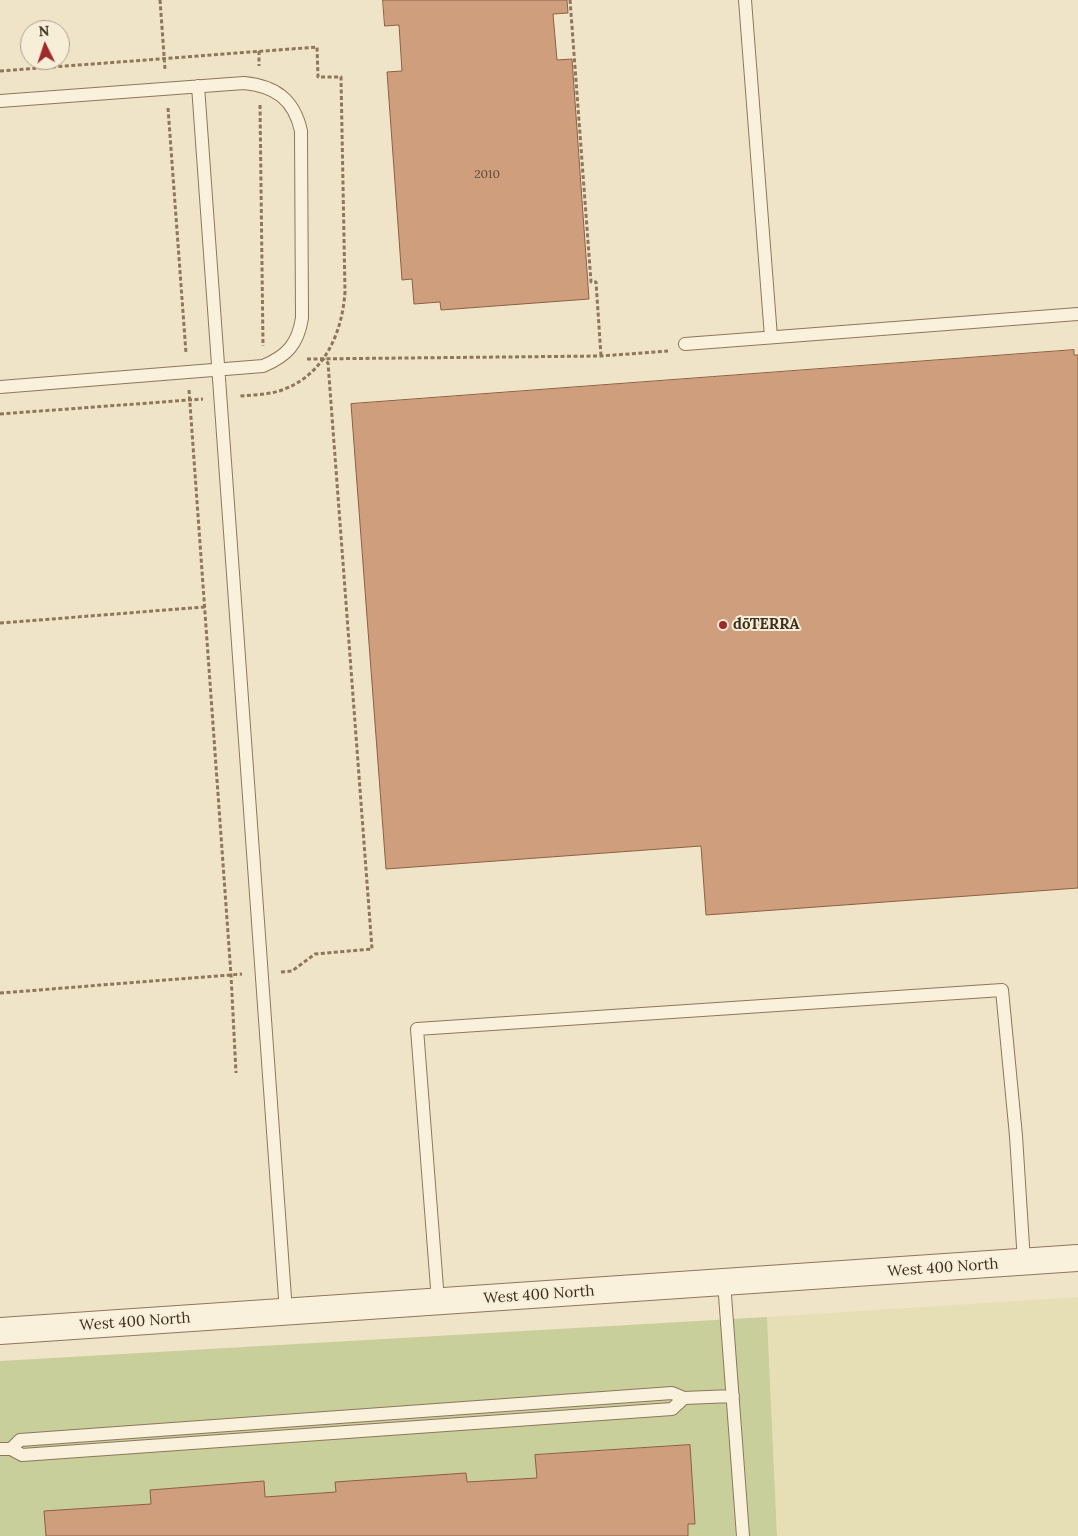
<!DOCTYPE html>
<html>
<head>
<meta charset="utf-8">
<style>
  body { margin:0 }
  #map { position:relative; width:1078px; height:1536px; overflow:hidden; background:#f0e4c8; font-family:Lora,serif }
  canvas { display:block }
  .north { position:absolute; left:20px; top:20px; width:50px; height:50px; box-sizing:border-box; background:#f7eed8; border:1px solid #ada18e; border-radius:50%; rotate:356deg; font-size:14px; font-weight:700; line-height:20px; text-align:center; color:#3d2e20 }
  .north::after { content:''; display:block; margin:auto; width:18px; height:22px; background:#9e2a2b; clip-path:polygon(50% 0,100% 100%,50% 72%,0 100%) }
</style>
</head>
<body>
<div id="map">
<canvas width="1078" height="1536"></canvas>
<div class="north">N</div>
</div>
<script>
const c = document.querySelector('canvas').getContext('2d');
c.lineJoin = 'round';
function paint(path, color) { c.fillStyle = color; c.fill(path, 'evenodd'); }
function trace(path, color, width, dash) { c.strokeStyle = color; c.lineWidth = width; c.lineCap = dash ? 'butt' : 'round'; c.setLineDash(dash || []); c.stroke(path); }
function label(font, color, halo, rows, align = 'center') {
  c.font = font + ' Lora,serif'; c.lineWidth = 4; c.setLineDash([]); c.textBaseline = 'middle'; c.strokeStyle = halo; c.fillStyle = color; for (const [text, x, y, turn = 0] of rows) {
    c.save(); c.translate(x, y); c.rotate((+turn || 0) * Math.PI / 180); c.textAlign = isNaN(turn) ? turn : align; if (halo) c.strokeText(text, 0, 0); c.fillText(text, 0, 0); c.restore();
  }
}
const farmland = new Path2D(`
  M1078,1297V1536H777L767,1317Z`);
const green = new Path2D(`
  M767,1317L777,1536H0V1361Z`);
const building = new Path2D(`
  M383,0H567L568,13L553,14L557,60L572,59L589,299L441,310L440,302L414,304L412,279L402,280L387,72L402,71L399,25L385,26Z
  M1074,350V355H1078V888L706,915L701,846L386,869L351,404Z
  M690,1445L695,1524H688V1536H46L44,1511L151,1504L150,1490L264,1481L265,1497L336,1492L335,1482L466,1473L467,1482L537,1478L535,1455Z`);
const path = new Path2D(`
  M160,0L165,69
  M570,0L591,282H596L601,356
  M259,51V66
  M0,71L317,47L318,77H341L345,292C342,334 324,375 282,390C268,395 253,395 239,396
  M260,105L263,346
  M168,108L186,353
  M307,359L601,356L668,351
  M189,390L231,975L236,1073
  M0,414L203,399
  M0,623L205,607
  M281,972L292,971L315,954L372,949L328,363L324,359
  M0,993L242,974`);
const lane = new Path2D(`
  M745,0L771,337
  M198,86L286,1312
  M0,101L244,83C275,86 294,99 301,131L302,318C298,344 287,356 263,366L0,387
  M685,344L1078,314
  M724,1282L743,1536
  M438,1301L417,1029L1002,990L1016,1136L1024,1262
  M0,1449H11L20,1440L672,1393L684,1398L733,1396
  M11,1449L22,1455L672,1409L684,1398`);
const street = new Path2D(`
  M0,1331L1078,1258`);
const markers = [
  [723,625,5,"#9e2a2b"]
];
const numberNames = [
  ["2010",487,175]
];
const poiNames = [
  ["dōTERRA",733,625]
];
const streetNames = [
  ["West 400 North",943,1268,-4],
  ["West 400 North",539,1295,-4],
  ["West 400 North",135,1322,-4]
];
paint(farmland, '#e6deb5');
paint(green, '#c9cf9b');
paint(building, '#cf9f7d');
trace(building, '#8d5f41', 1);
trace(lane, '#8d765c', 14);
trace(street, '#8d765c', 28);
trace(path, '#8d765c', 3, [4, 2.5]);
trace(lane, '#faf1dc', 12);
trace(street, '#faf1dc', 26);
for (const [x, y, r, color] of markers) { const dot = new Path2D(); dot.arc(x, y, r, 0, 2 * Math.PI); c.fillStyle = color; c.fill(dot); trace(dot, '#f7eed8', 2); }
label('12px', '#624a37', null, numberNames);
label('bold 15px', '#3d2e20', '#f7eed8', poiNames, 'left');
label('15px', '#3d2e20', '#f7eed8', streetNames);
</script>
</body>
</html>
